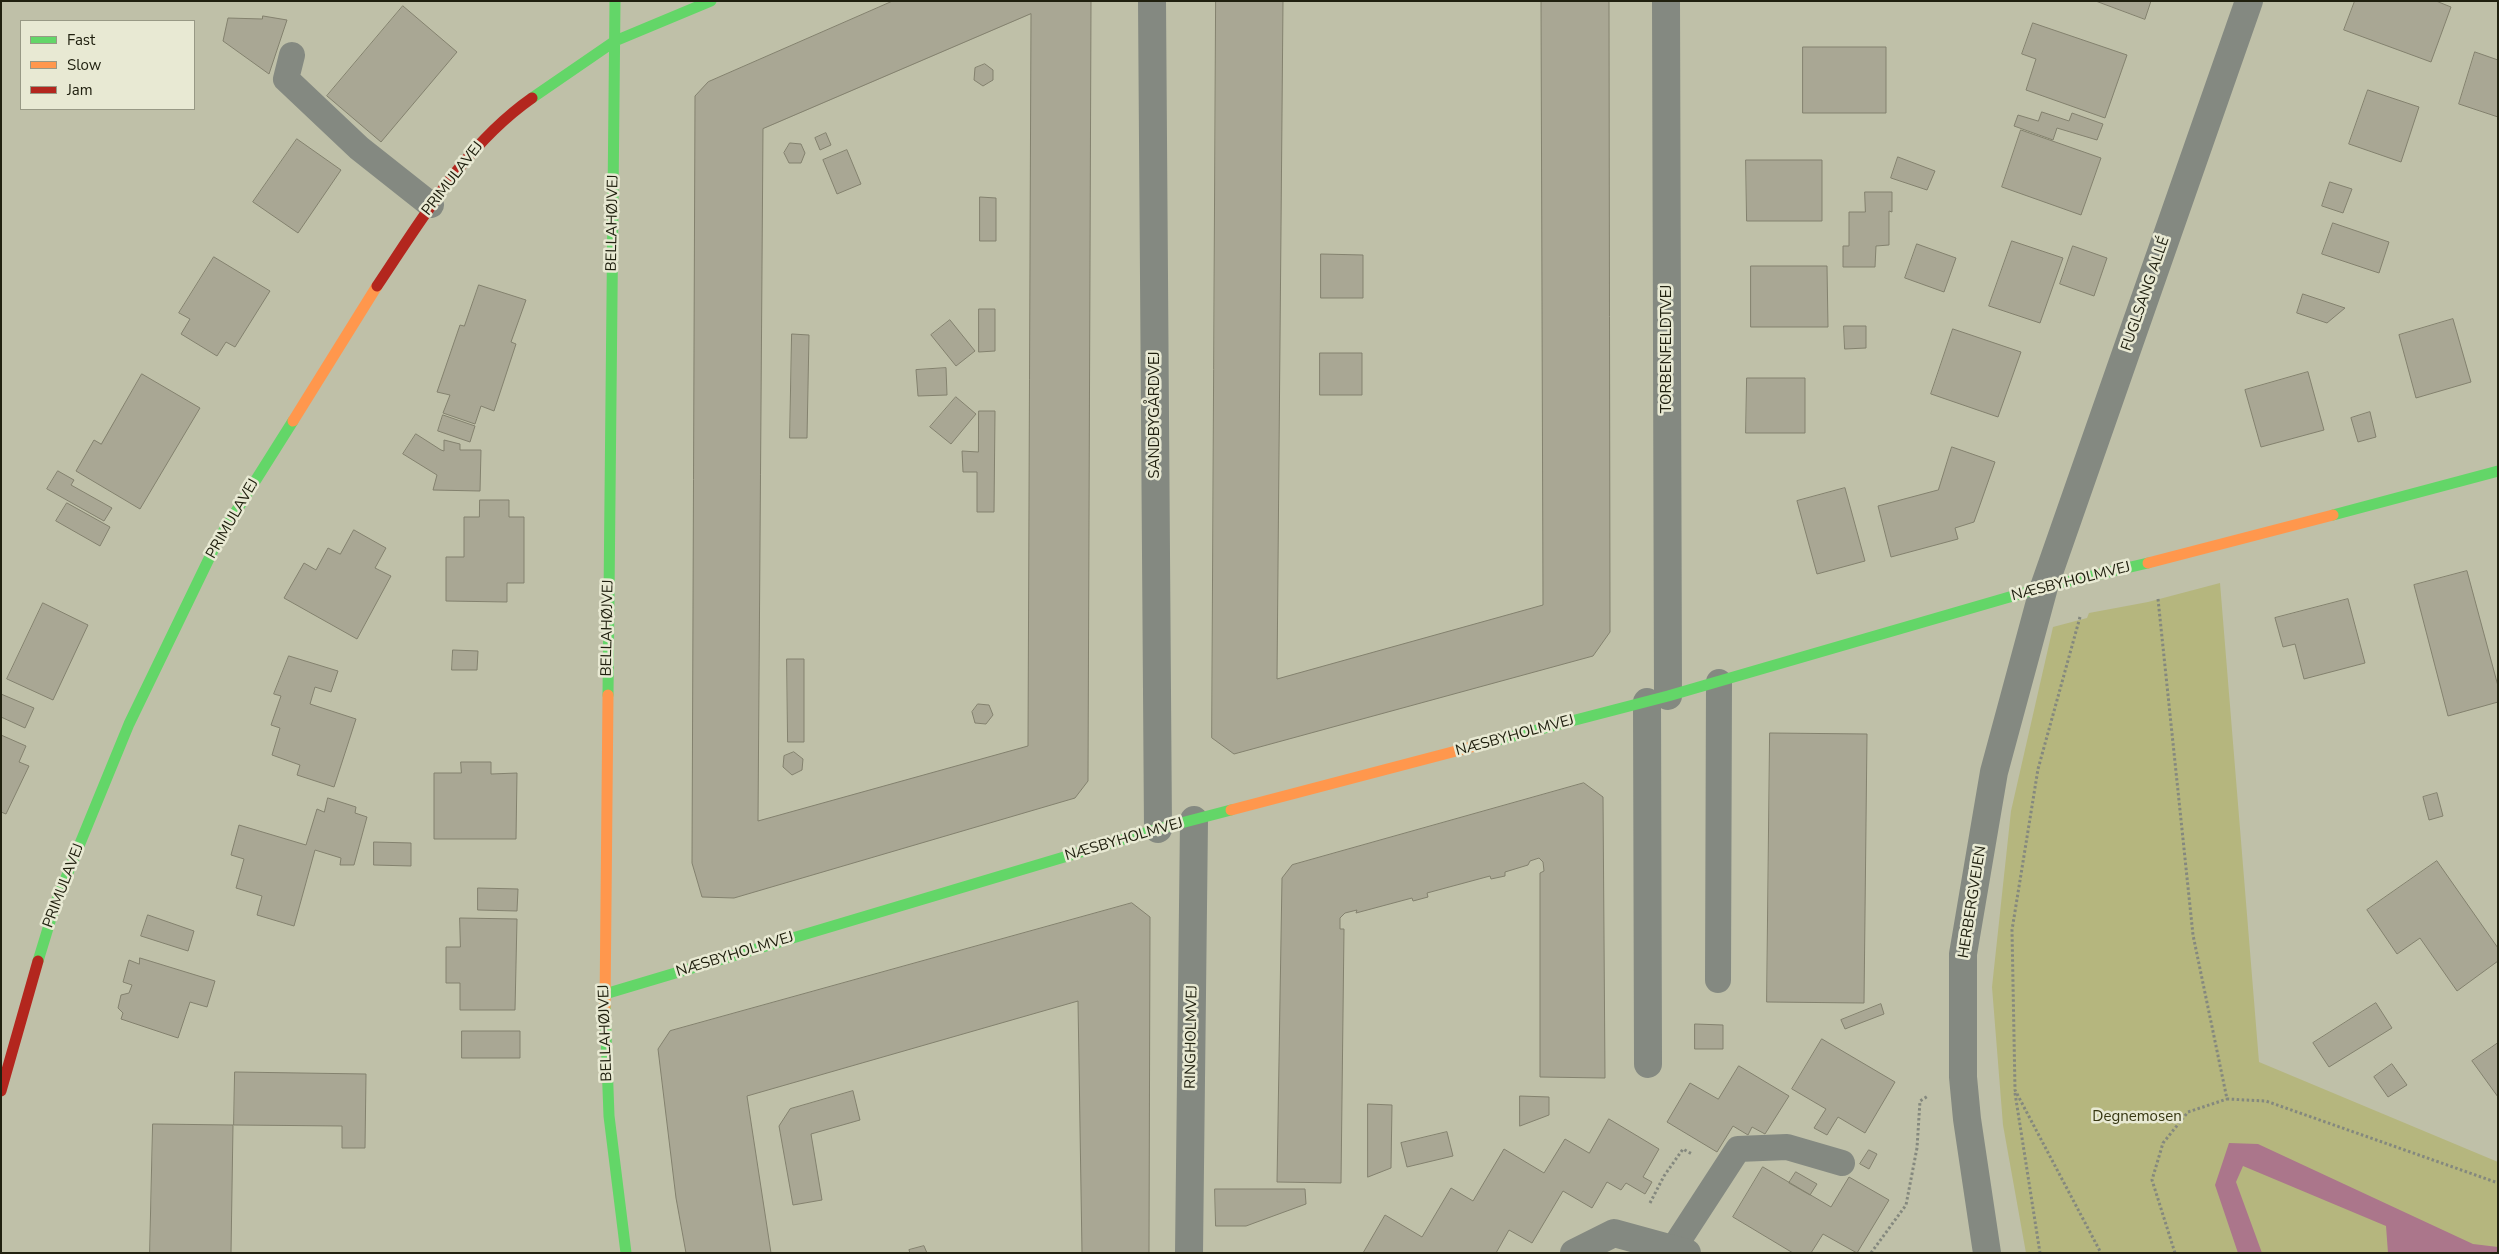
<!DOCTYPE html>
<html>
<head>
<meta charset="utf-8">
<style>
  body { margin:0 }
  #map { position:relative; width:2499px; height:1254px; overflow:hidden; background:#bfc0a8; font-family:"Nunito Sans",sans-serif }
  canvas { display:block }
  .frame { position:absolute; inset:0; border:2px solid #20200f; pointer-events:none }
  .legend { position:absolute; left:20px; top:20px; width:175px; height:90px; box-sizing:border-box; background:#e8e9d3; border:1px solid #989985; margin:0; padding:6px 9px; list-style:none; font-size:15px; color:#20200f }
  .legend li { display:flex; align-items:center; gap:10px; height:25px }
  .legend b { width:25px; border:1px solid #989985 }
</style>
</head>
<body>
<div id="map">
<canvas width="2499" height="1254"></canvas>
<div class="frame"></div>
<ul class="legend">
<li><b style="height:6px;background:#63d668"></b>Fast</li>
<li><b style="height:6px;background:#ff974d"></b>Slow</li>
<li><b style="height:6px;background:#b3261e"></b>Jam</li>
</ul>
</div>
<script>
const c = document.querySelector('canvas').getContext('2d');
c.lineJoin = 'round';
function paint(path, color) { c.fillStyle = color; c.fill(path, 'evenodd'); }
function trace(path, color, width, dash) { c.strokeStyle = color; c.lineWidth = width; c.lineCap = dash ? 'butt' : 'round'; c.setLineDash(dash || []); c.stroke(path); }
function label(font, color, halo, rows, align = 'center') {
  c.font = font + ' "Nunito Sans",sans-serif'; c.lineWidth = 5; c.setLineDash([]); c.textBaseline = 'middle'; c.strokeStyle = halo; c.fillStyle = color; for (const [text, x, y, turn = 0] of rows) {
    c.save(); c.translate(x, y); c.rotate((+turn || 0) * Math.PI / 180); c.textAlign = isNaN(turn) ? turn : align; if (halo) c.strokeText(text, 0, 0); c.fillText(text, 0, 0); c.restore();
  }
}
const green = new Path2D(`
  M2220,583L2259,1062L2498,1162V1253H2026L2003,1125L1992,987L2011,811L2053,627L2087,618L2089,613L2148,602Z`);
const water = new Path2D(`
  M2229,1143L2258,1144L2473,1244L2498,1247V1253H2388L2386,1226L2243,1166L2236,1182L2262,1253H2238L2215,1185Z`);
const building = new Path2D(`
  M893,1H1091L1088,781L1075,798L734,898L702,897L692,863L695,96L708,82ZM1031,14L1028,746L758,821L763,129Z
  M1216,1H1283L1277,679L1543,605L1541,1H1609L1610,632L1593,656L1234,754L1212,738Z
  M2096,1H2151L2145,19Z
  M2355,1H2436L2451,7L2431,62L2344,30Z
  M403,6L457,52L381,142L327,96Z
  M263,16L287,20L269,74L223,41L228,18L262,19Z
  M2033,23L2127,55L2105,118L2026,90L2036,59L2022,54Z
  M1803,47H1886V113H1803Z
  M2475,52L2498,60V117L2459,104Z
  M985,64L993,70V80L983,86L974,80L975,68Z
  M2368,90L2419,107L2401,162L2349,144Z
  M2042,112L2069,121L2072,113L2103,124L2097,140L2057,128L2053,140L2014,126L2018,115L2038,121Z
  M2021,130L2101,158L2081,215L2002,187Z
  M826,133L831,145L820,150L815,138Z
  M297,139L341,170L298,233L253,202Z
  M790,143L801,144L805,153L801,163H789L784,153Z
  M847,150L861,184L837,194L823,160Z
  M1898,157L1935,171L1927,190L1891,178Z
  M1746,160H1822V221H1747Z
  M2330,182L2352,189L2343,213L2322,206Z
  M1865,192H1892V212L1889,211V245L1876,246L1875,267H1843V246H1849V212H1865Z
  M980,197L996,198V241H980Z
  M2333,223L2389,242L2379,273L2322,254Z
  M2012,241L2063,258L2040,323L1989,306Z
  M1917,244L1956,258L1944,292L1905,278Z
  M2073,246L2107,258L2094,296L2060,284Z
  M1321,254L1363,255V298H1321Z
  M214,257L270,291L235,347L226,342L217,356L181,334L190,319L179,313Z
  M1751,266H1827L1828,327H1751Z
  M479,285L526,300L511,342L516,344L494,411L481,406L475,424L443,413L450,395L437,392L460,325L464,326Z
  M2303,294L2345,308L2327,323L2297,313Z
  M979,309H995V351L979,352Z
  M2453,319L2471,382L2416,398L2399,335Z
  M950,320L975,351L956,366L931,335Z
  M1844,326H1866V348L1845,349Z
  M1953,329L2021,352L1998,417L1931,394Z
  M792,334L809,335L807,438H790Z
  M1320,353H1362V395H1320Z
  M946,368L947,395L918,396L916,370Z
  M2308,372L2324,430L2261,447L2245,390Z
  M142,374L200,408L140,509L76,471L94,440L101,444Z
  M1747,378H1805V433H1746Z
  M956,397L976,414L951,444L930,427Z
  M979,411H995L994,512H977V472H963L962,451L978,452Z
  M2370,412L2376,437L2358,442L2351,418Z
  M443,415L475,426L470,442L438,431Z
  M416,434L441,450L444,451V440L460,444V450H481L480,491L433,490L437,475L403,454Z
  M1952,447L1995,462L1974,522L1955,528L1958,539L1891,557L1878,506L1938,490Z
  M58,471L74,480L71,485L112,508L104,521L47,489Z
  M1845,488L1865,561L1817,574L1797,501Z
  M480,500H509V517H524V583H507V602L446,601V557H464V517H479Z
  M67,503L110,527L100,546L56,521Z
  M354,530L386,548L375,568L391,576L357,639L284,598L304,563L316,570L328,548L340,554Z
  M2467,571L2498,686V702L2448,716L2414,585Z
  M2348,599L2365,663L2304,679L2295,644L2283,647L2275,618Z
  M43,603L88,625L53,700L7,679Z
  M453,650L478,651L477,670H452Z
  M289,656L338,671L331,692L315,687L310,704L356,719L334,787L297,775L300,765L272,755L280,728L271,725L281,696L274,694Z
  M787,659H804V742H788Z
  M1,694L34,708L25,728L1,717Z
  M978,704L989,705L993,715L986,724L975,723L972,712Z
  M1770,733L1867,734L1864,1003L1767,1002Z
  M1,735L26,746L19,762L29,766L6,814L1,812Z
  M794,752L803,759L802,770L792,775L783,767L784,756Z
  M461,762H491V774L517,773L516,839H434V773H461Z
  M1584,783L1603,797L1605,1078L1540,1077V873L1544,871L1543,862L1539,858L1530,861L1528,865L1505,872V876L1491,879L1490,876L1427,893L1428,897L1413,901L1412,898L1356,913L1357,910L1345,913L1340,918V929H1344L1341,1183L1277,1182L1282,878L1292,865Z
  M2437,793L2443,816L2429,820L2423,797Z
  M328,798L356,807L355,813L367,817L354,865H340L341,858L315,850L294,926L257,915L262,896L236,888L244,859L231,855L239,825L306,845L317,809L324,812Z
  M374,842L411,843V866L374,865Z
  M2437,861L2498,948V961L2457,991L2420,938L2397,954L2367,910Z
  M478,888L518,889L517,911L478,910Z
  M1132,903L1150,917L1149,1253H1082L1078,1001L747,1096L771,1253H686L676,1198L658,1049L670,1031Z
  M148,915L194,931L188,951L141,936Z
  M460,918L517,919L515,1010H460V983H446V947H460Z
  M140,958L215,981L207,1007L190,1002L178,1038L121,1019L123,1013L118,1008L121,995L129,993L132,985L123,982L129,960L139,964Z
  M2376,1003L2392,1028L2329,1067L2313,1043Z
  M1881,1004L1884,1014L1845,1029L1841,1020Z
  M1695,1024L1723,1025V1049H1695Z
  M462,1031H520V1058H462Z
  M1822,1039L1895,1082L1865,1133L1838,1117L1827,1135L1814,1128L1826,1109L1792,1089Z
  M2498,1043V1097L2472,1061Z
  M2392,1064L2407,1085L2388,1097L2374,1077Z
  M1739,1066L1789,1096L1765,1134L1752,1127L1748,1135L1733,1126L1717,1152L1667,1122L1690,1083L1718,1099Z
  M235,1072L366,1074L365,1148H342V1126L234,1125Z
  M853,1091L860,1120L811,1134L822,1200L793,1205L779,1126L790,1109Z
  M1520,1096L1549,1097V1115L1520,1126Z
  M1368,1104L1392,1105L1391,1168L1368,1177Z
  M1609,1119L1659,1149L1643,1177L1652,1182L1645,1194L1626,1183L1621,1190L1607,1182L1592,1208L1563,1191L1532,1243L1509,1230L1496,1253H1363L1385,1215L1422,1237L1451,1188L1473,1201L1504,1149L1544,1173L1565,1139L1589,1153Z
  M153,1124L233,1125L231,1253H150Z
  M1447,1132L1453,1156L1407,1167L1401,1143Z
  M1869,1150L1877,1154L1869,1169L1860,1164Z
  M1763,1167L1831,1207L1849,1177L1889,1200L1857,1253L1823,1234L1811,1253H1793L1733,1217Z
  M1796,1172L1817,1184L1810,1195L1789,1183Z
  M1215,1189H1305L1306,1204L1246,1226H1216Z
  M924,1246L927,1253H910L909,1250Z`);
const path = new Path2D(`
  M2158,599L2193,935L2227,1099L2266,1101L2498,1183
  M2080,617L2038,769L2012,930L2015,1090L2101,1253
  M2015,1093L2040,1253
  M1650,1203L1664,1176L1683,1149L1692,1154
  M1871,1253L1906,1205L1917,1148L1920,1101L1928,1096
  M2175,1253L2152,1180L2163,1143L2188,1112L2227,1099`);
const lane = new Path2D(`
  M292,55L286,79L359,148L431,205
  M1718,980L1719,682
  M1673,1249L1738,1149L1787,1147L1842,1163`);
const street = new Path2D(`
  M1152,1L1158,829
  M1666,1L1668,696
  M1647,702L1648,1064
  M1189,1253L1194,820
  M1574,1253L1614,1233L1687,1253
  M1987,1253L1967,1119L1963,1077V954L1994,772L2044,587L2249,1`);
const fast = new Path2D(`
  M532,98L615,41L711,1
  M2333,515L2498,471
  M608,695L615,1
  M1479,745L1668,696L2044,587L2148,563
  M38,961L56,902L129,724L218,540L293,421
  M605,994L1158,829L1231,810
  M605,1007L609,1116L626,1253`);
const slow = new Path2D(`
  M293,421L377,286
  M2148,563L2333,515
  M1231,810L1479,745
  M605,1007L608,695`);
const jam = new Path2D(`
  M377,286C422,219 465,145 532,98
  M1,1091L38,961`);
const streetNames = [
  ["PRIMULAVEJ",453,179,-52],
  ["BELLAHØJVEJ",613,223,-89],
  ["FUGLSANG ALLÉ",2146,294,-71],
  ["TORBENFELDTVEJ",1667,349,-90],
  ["SANDBYGÅRDVEJ",1155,415,-90],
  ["PRIMULAVEJ",233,519,-60],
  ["NÆSBYHOLMVEJ",2071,582,-14],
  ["BELLAHØJVEJ",608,628,-89],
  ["NÆSBYHOLMVEJ",1515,736,-15],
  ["NÆSBYHOLMVEJ",1124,840,-16],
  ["PRIMULAVEJ",64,886,-69],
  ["HERBERGVEJEN",1973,902,-81],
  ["NÆSBYHOLMVEJ",735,955,-17],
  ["BELLAHØJVEJ",606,1033,-92],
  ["RINGHOLMVEJ",1192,1037,-89]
];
const parkNames = [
  ["Degnemosen",2137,1117]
];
paint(green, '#b5b67e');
paint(water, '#ab768b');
paint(building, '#a9a794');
trace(building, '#83816e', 1);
trace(path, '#84887e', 3, [2.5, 2.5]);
trace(lane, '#848981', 26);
trace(street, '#848981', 28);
trace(fast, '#63d668', 11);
trace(slow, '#ff974d', 11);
trace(jam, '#b3261e', 11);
label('15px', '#20200f', '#e8e9d3', streetNames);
label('15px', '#363611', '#e8e9d3', parkNames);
</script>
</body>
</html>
